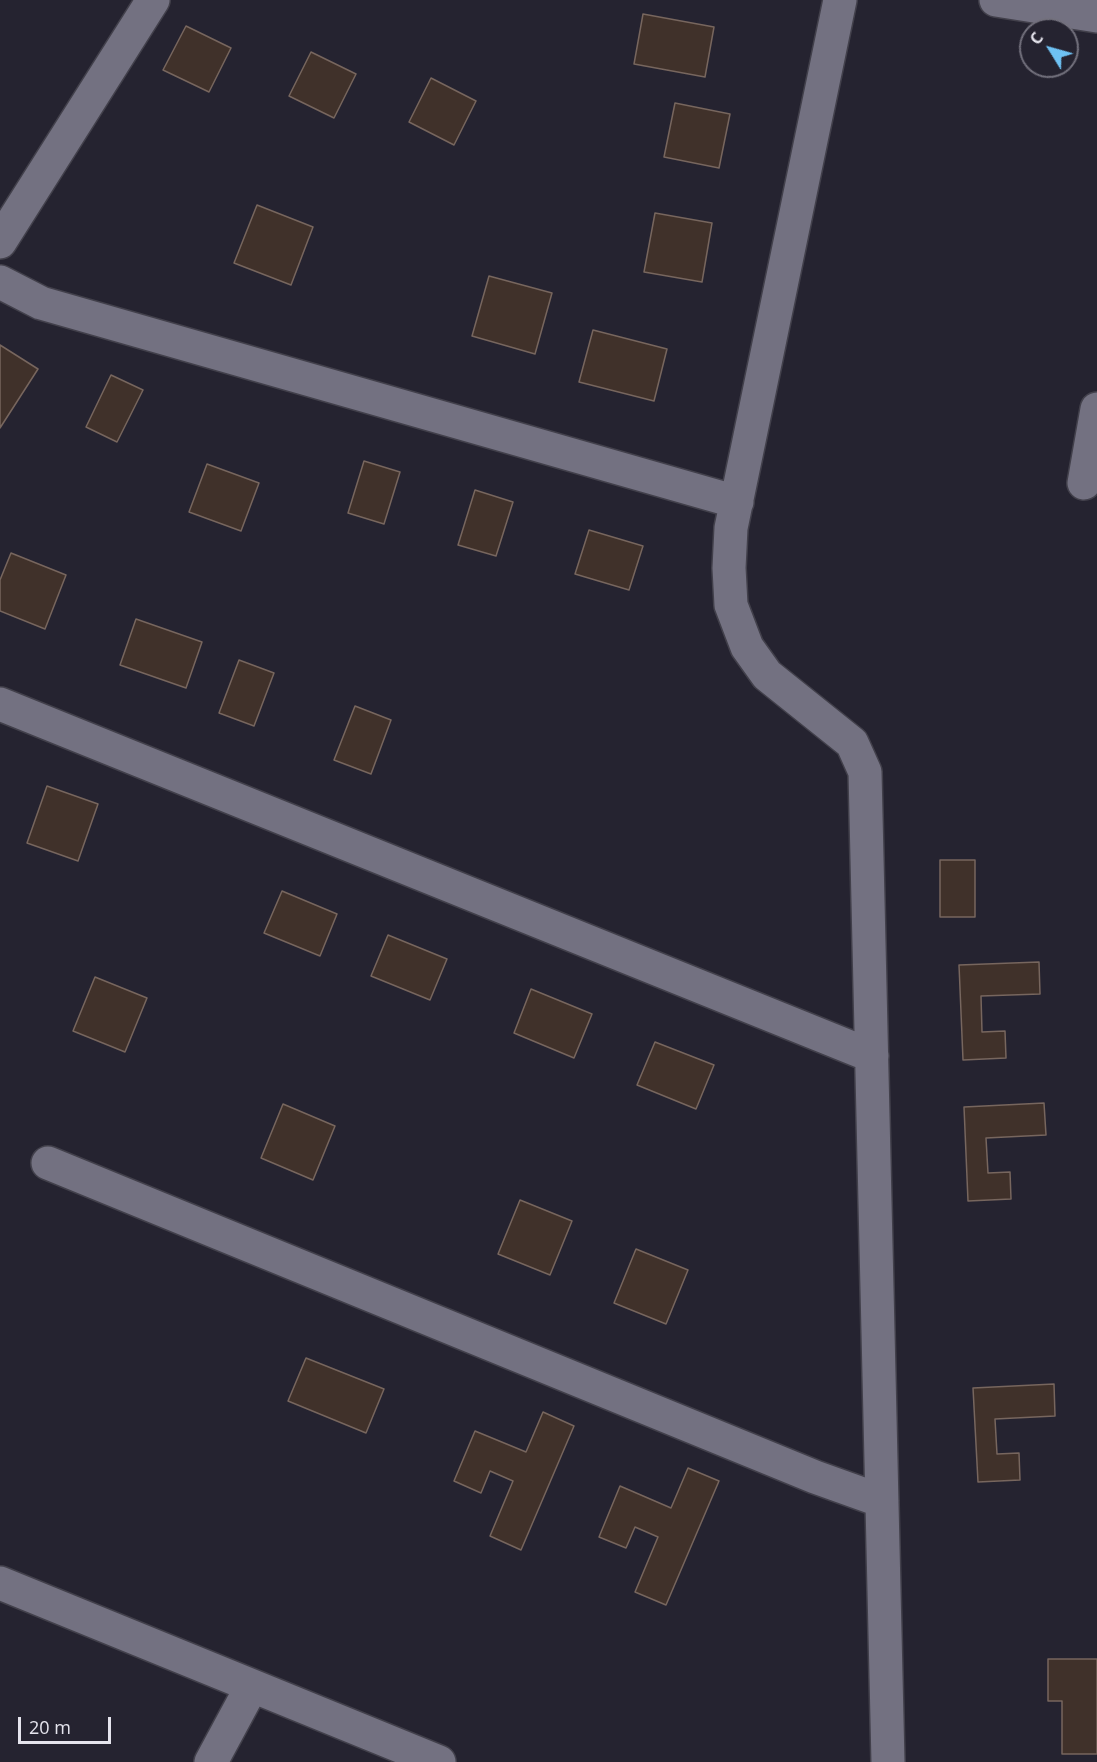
<!DOCTYPE html>
<html>
<head>
<meta charset="utf-8">
<style>
  body { margin:0 }
  #map { position:relative; width:1097px; height:1762px; overflow:hidden; background:#252330; font-family:"Open Sans",sans-serif }
  canvas { display:block }
  .north { position:absolute; left:1019px; top:18px; width:60px; height:60px; box-sizing:border-box; background:#252330; border:2px solid #72707c; border-radius:50%; rotate:307deg; font-size:16px; font-weight:700; line-height:24px; text-align:center; color:#e5e4ed }
  .north::after { content:''; display:block; margin:auto; width:21px; height:27px; background:#6ec2f4; clip-path:polygon(50% 0,100% 100%,50% 72%,0 100%) }
  .scale { position:absolute; left:18px; top:1717px; width:93px; height:27px; box-sizing:border-box; border:3px solid #e5e4ed; border-top:0; padding-left:8px; font-size:18px; line-height:21px; white-space:nowrap; color:#e5e4ed; -webkit-text-stroke:4px #252330; paint-order:stroke }
</style>
</head>
<body>
<div id="map">
<canvas width="1097" height="1762"></canvas>
<div class="north">С</div>
<div class="scale">20 m</div>
</div>
<script>
const c = document.querySelector('canvas').getContext('2d');
c.lineJoin = 'round';
function paint(path, color) { c.fillStyle = color; c.fill(path, 'evenodd'); }
function trace(path, color, width, dash) { c.strokeStyle = color; c.lineWidth = width; c.lineCap = dash ? 'butt' : 'round'; c.setLineDash(dash || []); c.stroke(path); }
const building = new Path2D(`
  M643,14L714,27L705,77L634,64Z
  M186,26L231,48L209,92L163,70Z
  M311,52L356,74L334,118L289,96Z
  M431,78L476,101L454,145L409,122Z
  M675,103L730,114L719,168L664,157Z
  M257,205L313,227L291,285L234,263Z
  M655,213L712,223L702,282L644,272Z
  M489,276L552,293L535,354L472,336Z
  M593,330L667,349L654,401L579,382Z
  M0,345L38,369L0,428Z
  M111,375L143,390L117,442L86,427Z
  M364,461L400,472L384,524L348,513Z
  M207,464L259,483L241,531L189,512Z
  M475,490L513,502L496,556L458,545Z
  M589,530L643,546L629,590L575,574Z
  M11,553L66,575L45,629L0,611V580Z
  M136,619L202,642L186,688L120,665Z
  M239,660L274,673L254,726L219,713Z
  M355,706L391,720L371,774L334,760Z
  M47,786L98,804L78,861L27,843Z
  M940,860H975V917H940Z
  M282,891L337,914L320,956L264,933Z
  M388,935L447,959L430,1000L371,976Z
  M1039,962L1040,994L981,996L982,1032L1005,1031L1006,1058L963,1060L959,965Z
  M95,977L147,998L125,1052L73,1031Z
  M531,989L592,1014L574,1058L514,1033Z
  M655,1042L714,1065L696,1109L637,1085Z
  M1044,1103L1046,1135L986,1138L988,1173L1010,1172L1011,1199L968,1201L964,1107Z
  M283,1104L335,1126L313,1180L261,1158Z
  M520,1200L572,1221L550,1275L498,1254Z
  M636,1249L688,1270L666,1324L614,1303Z
  M306,1358L384,1389L366,1433L288,1401Z
  M1054,1384L1055,1416L995,1419L997,1454L1019,1453L1020,1480L978,1482L973,1388Z
  M543,1412L574,1426L521,1550L490,1536L513,1481L490,1471L481,1493L454,1481L475,1431L526,1452Z
  M688,1468L719,1481L666,1605L635,1592L658,1537L635,1527L626,1548L599,1537L620,1486L671,1508Z
  M1048,1659H1097V1754H1062V1701H1048Z`);
const minor = new Path2D(`
  M840,0L731,528L729,568L731,605L747,647L767,675L852,743L865,772L888,1762
  M996,0L1097,16
  M0,242L153,0
  M0,282L41,303L737,502
  M1084,483L1097,409
  M0,704L872,1056
  M48,1163L815,1477L882,1501
  M0,1583L439,1762
  M211,1762L252,1686`);
paint(building, '#40312a');
trace(building, '#77665e', 1.5);
trace(minor, '#42404b', 36);
trace(minor, '#737181', 33);
</script>
</body>
</html>
